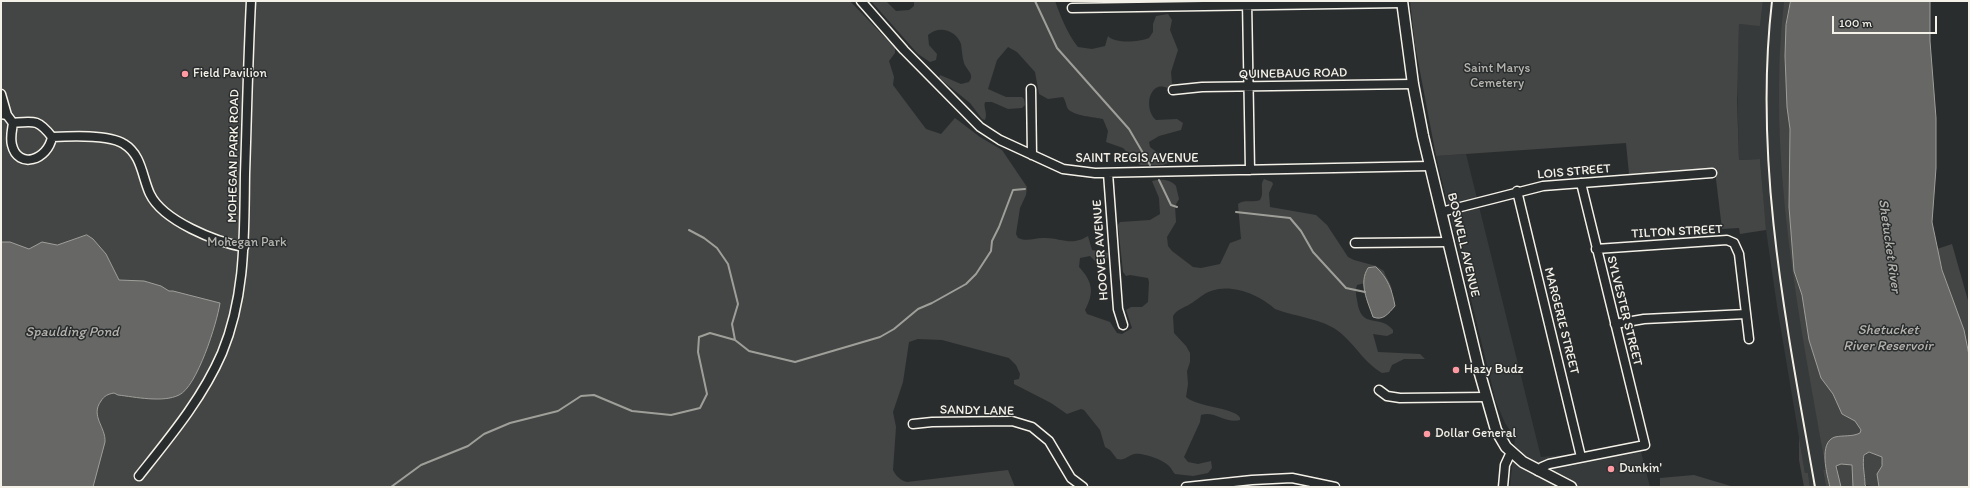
<!DOCTYPE html>
<html>
<head>
<meta charset="utf-8">
<style>
  body { margin:0 }
  #map { position:relative; width:1970px; height:488px; overflow:hidden; background:#2a2d2e; font-family:Itim,sans-serif }
  canvas { display:block }
  .frame { position:absolute; inset:0; border:2px solid #f4f1e8; pointer-events:none }
  .scale { position:absolute; left:1832px; top:16px; width:105px; height:18px; box-sizing:border-box; border:2px solid #f4f1e8; border-top:0; padding-left:5px; font-size:12px; line-height:14px; white-space:nowrap; color:#f4f1e8; -webkit-text-stroke:3px #2a2d2e; paint-order:stroke }
</style>
</head>
<body>
<div id="map">
<canvas width="1970" height="488"></canvas>
<div class="frame"></div>
<div class="scale">100 m</div>
</div>
<script>
const c = document.querySelector('canvas').getContext('2d');
c.lineJoin = 'round';
function paint(path, color) { c.fillStyle = color; c.fill(path, 'evenodd'); }
function trace(path, color, width, dash) { c.strokeStyle = color; c.lineWidth = width; c.lineCap = dash ? 'butt' : 'round'; c.setLineDash(dash || []); c.stroke(path); }
function label(font, color, halo, rows, align = 'center') {
  c.font = font + ' Itim,sans-serif'; c.lineWidth = 3; c.setLineDash([]); c.textBaseline = 'middle'; c.strokeStyle = halo; c.fillStyle = color; for (const [text, x, y, turn = 0] of rows) {
    c.save(); c.translate(x, y); c.rotate((+turn || 0) * Math.PI / 180); c.textAlign = isNaN(turn) ? turn : align; if (halo) c.strokeText(text, 0, 0); c.fillText(text, 0, 0); c.restore();
  }
}
const built = new Path2D(`
  M1763,1H1784L1779,89L1783,184L1794,280L1826,470L1823,471L1826,487H1810L1808,473H1805L1777,306L1765,223L1760,159L1739,160L1737,79L1739,24L1760,25Z
  M1466,154L1541,457L1640,448L1650,487L1579,486L1577,487H1510L1515,438L1505,423L1496,402L1436,156Z`);
const green = new Path2D(`
  M1,1H850L895,48V53L889,61L894,77L893,85L926,129L941,134L955,118L980,137L1002,150L1027,187L1026,195L1020,208L1016,234L1018,238C1028,242 1033,238 1043,238C1060,237 1071,247 1088,236L1092,250L1108,253L1107,258L1095,261L1090,256L1080,258L1079,267C1092,281 1095,292 1085,310L1087,314L1110,322L1117,333L1122,334L1132,328L1126,310L1131,307H1142L1148,302L1149,282L1148,278L1130,275L1126,276L1123,272L1118,225L1120,222L1150,220L1160,214L1159,198L1152,181C1160,179 1170,179 1176,186L1179,199L1175,206L1176,222L1167,237L1168,246L1172,251L1193,267L1201,268L1220,264L1230,243L1241,239L1238,204C1244,199 1252,203 1260,200C1265,193 1259,185 1264,179L1272,182L1273,184L1269,193L1270,207L1316,215L1327,225L1348,257L1354,260L1376,266L1384,271C1386,279 1393,285 1392,293L1365,283L1357,285C1355,290 1356,295 1357,300C1361,331 1379,313 1393,330V333L1387,336L1373,334L1378,352L1420,354L1425,359H1404L1392,365L1389,372L1382,373C1366,364 1357,348 1344,336C1326,318 1298,318 1275,309C1260,295 1232,283 1211,291C1204,293 1197,300 1190,304C1184,308 1177,309 1173,316L1174,333L1186,346L1190,353V362L1187,371L1188,384L1186,397C1196,407 1237,408 1240,418V420C1226,424 1214,410 1201,415L1200,422L1184,457L1188,462L1198,464L1211,461L1212,468L1208,473L1193,476L1175,474C1172,471 1172,469 1169,466C1164,460 1142,452 1134,454C1127,456 1125,461 1117,459L1110,450L1105,447L1100,430L1084,410L1081,409L1067,414L1051,403L1014,384V380L1019,379L1020,374L1016,365L1009,358L942,340L918,339L909,342L903,382L893,412L896,427L893,470C896,476 900,480 907,482L1008,470L1015,487H1Z
  M871,1H886L896,11L909,10L914,6V1H1055C1061,17 1067,33 1078,47L1092,49L1105,46L1108,36C1115,44 1139,42 1149,38L1153,32V24L1156,16L1168,14L1172,20L1170,30L1178,50L1171,72L1172,84L1168,88C1165,87 1161,86 1158,87C1146,92 1147,113 1156,120L1177,119L1183,123L1181,130L1159,136L1149,142L1150,147L1166,159L1168,163L1163,165H1140L1123,148L1106,142L1108,131L1103,119C1094,117 1074,116 1068,109C1066,106 1066,101 1063,97L1048,99L1039,94L1035,72L1017,52L1008,47L997,60L988,89L1006,97H1022L1024,99L1025,105L1022,108L1008,109L992,102H985C983,107 988,113 985,120L982,119L970,103L939,78L940,75L961,84L969,82C975,74 967,71 964,63C962,57 962,50 961,44C956,30 939,25 928,35L929,45L937,54L936,60L930,62L918,54Z
  M1410,1H1763L1760,26L1739,24L1737,100L1739,160L1760,159L1766,230L1740,234L1739,228L1722,229L1715,171H1717L1716,168L1629,174L1626,143L1436,156L1415,45Z
  M1784,1H1791L1786,25L1785,56L1787,107L1790,129L1789,207L1794,271L1802,295L1809,340L1820,375L1833,394L1842,414L1855,421L1861,430L1860,433C1852,437 1844,435 1835,437C1819,442 1827,475 1830,487H1826L1823,470H1826C1799,315 1766,158 1784,1Z
  M1952,244L1969,304V358L1964,330L1945,279L1937,249Z
  M1799,437L1805,473H1808L1810,487H1804L1799,460Z
  M1867,453H1874L1882,456C1884,469 1876,472 1879,487L1865,485C1865,476 1860,461 1867,453Z
  M1840,464H1852L1853,487L1840,486L1837,466Z
  M1694,475L1734,487H1660V478Z`);
const water = new Path2D(`
  M1791,1H1930V41L1936,118V168L1932,222L1942,270L1964,330L1969,355V487H1879L1877,474L1882,466V457L1869,452L1864,455C1862,465 1865,475 1865,485L1867,487H1853L1852,465L1841,464L1836,466L1841,487H1830C1827,475 1818,442 1835,437C1844,435 1852,437 1860,433L1861,430L1855,421L1842,414L1833,394L1821,378L1809,340L1802,295L1794,271L1789,207L1790,129L1787,107L1785,56L1786,25Z
  M87,235L93,239L106,254L119,280L144,281L161,286L169,291H173L220,303C217,323 197,387 179,395C163,403 135,397 118,395L114,393C108,394 104,396 101,401C90,416 106,427 105,442L93,487H1V242H10L29,249L42,242L57,245Z
  M1376,267C1388,278 1392,290 1395,306C1388,314 1383,321 1373,317C1368,302 1358,283 1368,268Z`);
const stream = new Path2D(`
  M1035,1L1057,48L1129,129L1150,165
  M1159,180L1171,205L1177,207
  M1236,212L1290,218L1301,231L1313,252L1346,288L1365,292
  M689,230L704,238L717,248L728,264L738,304L732,324L735,340
  M391,487L421,465L468,446L484,434L510,423L558,411L581,396L594,395L632,411L671,415L700,408L707,394L698,352L699,337L710,333L735,340L749,351L795,362L880,337L894,329L918,309L932,303L966,284L976,274L991,251L992,241L999,227L1013,190L1025,189`);
const minor = new Path2D(`
  M861,1L904,50L980,127L1000,140L1063,169L1095,173L1430,166
  M1247,1L1250,170
  M1072,8L1402,3
  M1031,89L1032,155
  M1173,90L1202,87L1413,84
  M1,94L7,115
  M1,114L7,115L13,123C12,130 10,138 12,145C18,170 48,160 52,137
  M13,123C34,121 38,119 52,137
  M52,137C71,136 109,134 124,144C142,155 142,177 150,194C163,221 216,242 244,247
  M1108,173L1118,309L1123,325
  M1517,191L1581,457
  M1441,212L1543,186L1712,173
  M1355,243L1449,242
  M1596,249L1727,240L1734,243L1739,254L1749,339
  M1615,324L1644,319L1746,314
  M1379,390L1387,396L1400,398L1486,397
  M913,424L932,422L1012,421L1032,427L1049,441L1071,478L1083,487
  M1538,471L1542,467L1549,464L1645,445L1581,183
  M139,476C170,437 202,399 222,353C246,295 244,235 245,174C247,116 248,59 251,1
  M1186,487L1252,480L1292,478L1335,487
  M1503,487L1505,465L1511,452`);
const major = new Path2D(`
  M1402,1L1413,84L1423,136L1480,374L1496,430L1506,447L1523,462L1571,487`);
const rail = new Path2D(`
  M1772,1C1753,163 1787,328 1815,487`);
const markers = [
  [185,74,4,"#ff9aa2"],
  [1456,370,4,"#ff9aa2"],
  [1427,434,4,"#ff9aa2"],
  [1611,469,4,"#ff9aa2"]
];
const parkNames = [
  ["Saint Marys",1497,69],
  ["Cemetery",1497,84],
  ["Mohegan Park",247,243]
];
const poiNames = [
  ["Field Pavilion",193,74],
  ["Hazy Budz",1464,370],
  ["Dollar General",1435,434],
  ["Dunkin'",1619,469]
];
const streetNames = [
  ["QUINEBAUG ROAD",1293,74,-1],
  ["MOHEGAN PARK ROAD",234,156,-89],
  ["SAINT REGIS AVENUE",1137,159],
  ["LOIS STREET",1574,172,-5],
  ["TILTON STREET",1677,232,-3],
  ["BOSWELL AVENUE",1463,245,77],
  ["HOOVER AVENUE",1101,250,-94],
  ["SYLVESTER STREET",1624,311,76],
  ["MARGERIE STREET",1561,321,76],
  ["SANDY LANE",977,411,1]
];
const waterNames = [
  ["Shetucket River",1889,246,82],
  ["Shetucket",1888,330],
  ["River Reservoir",1888,346],
  ["Spaulding Pond",72,332]
];
paint(built, '#373a3a');
paint(green, '#444645');
paint(water, '#676866');
trace(water, '#9f9f9a', 1);
trace(stream, '#9f9f9a', 2);
trace(minor, '#f4f1e8', 11);
trace(major, '#f4f1e8', 13);
trace(minor, '#2a2d2e', 8);
trace(major, '#2a2d2e', 10);
trace(rail, '#f4f1e8', 2);
for (const [x, y, r, color] of markers) { const dot = new Path2D(); dot.arc(x, y, r, 0, 2 * Math.PI); c.fillStyle = color; c.fill(dot); trace(dot, '#2a2d2e', 1.5); }
label('13px', '#b6b5af', '#2a2d2e', parkNames);
label('13px', '#f4f1e8', '#2a2d2e', poiNames, 'left');
label('13px', '#f4f1e8', '#2a2d2e', streetNames);
label('italic 14px', '#b5b3ae', '#2a2d2e', waterNames);
</script>
</body>
</html>
